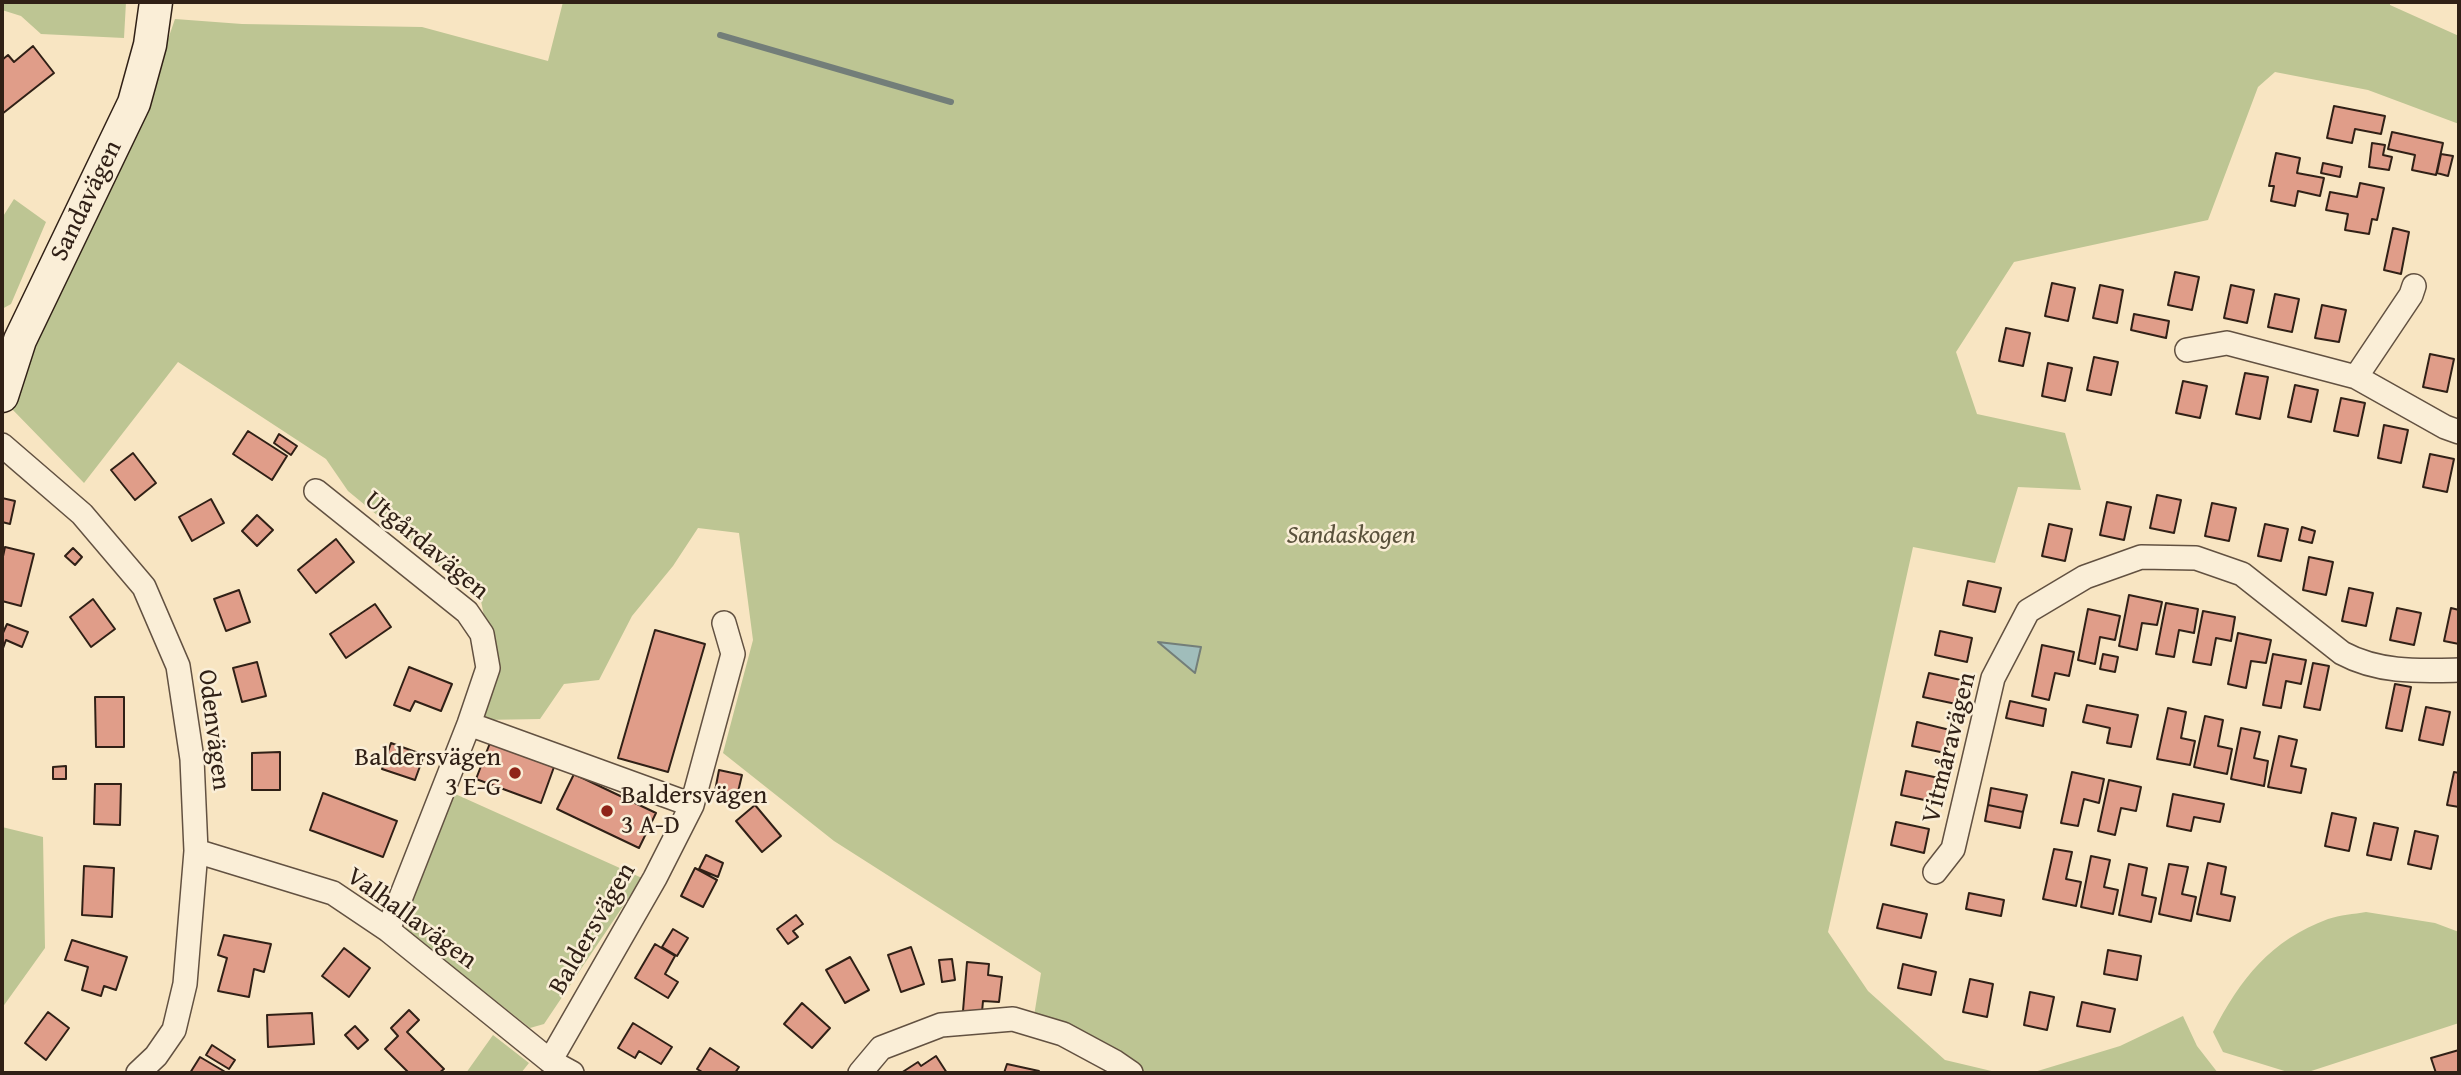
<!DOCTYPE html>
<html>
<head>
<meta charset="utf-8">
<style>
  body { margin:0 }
  #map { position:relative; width:2461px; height:1075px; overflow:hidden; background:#f8e5c2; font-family:"Gentium Book Plus",serif }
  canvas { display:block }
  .frame { position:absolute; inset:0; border:4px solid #302016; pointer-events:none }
</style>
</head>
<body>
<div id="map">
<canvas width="2461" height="1075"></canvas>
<div class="frame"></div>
</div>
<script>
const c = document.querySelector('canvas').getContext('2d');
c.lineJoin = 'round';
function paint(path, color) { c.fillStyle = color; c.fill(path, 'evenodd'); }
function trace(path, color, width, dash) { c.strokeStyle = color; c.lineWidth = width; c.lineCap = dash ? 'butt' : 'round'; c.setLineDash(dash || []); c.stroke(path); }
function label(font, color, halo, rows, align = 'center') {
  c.font = font + ' "Gentium Book Plus",serif'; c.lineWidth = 5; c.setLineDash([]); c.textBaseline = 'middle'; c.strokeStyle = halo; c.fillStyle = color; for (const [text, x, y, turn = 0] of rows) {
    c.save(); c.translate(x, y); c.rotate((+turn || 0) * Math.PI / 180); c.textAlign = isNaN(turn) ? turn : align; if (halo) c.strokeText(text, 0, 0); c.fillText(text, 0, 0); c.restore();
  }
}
const green = new Path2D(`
  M2,2H126L124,38L41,34L21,16L2,10Z
  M563,2H2390V5L2459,36V124L2368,90L2275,72L2258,87L2208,220L2014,262L1956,352L1977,414L2065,433L2081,490L2018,487L1995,563L1913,547L1828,932L1868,991L1945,1060L2000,1073H1146L1121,1056L1034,1016L1041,973L834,841L723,753L753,640L739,533L698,528L673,566L632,616L599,680L564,684L540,719L482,720L495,670L481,601L348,491L326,459L178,362L84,483L11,408L33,343L145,106L175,19L242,24L422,27L548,61Z
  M14,199L46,222L11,304L2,309V218Z
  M453,793L642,878L544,1024L530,1028L407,931L405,915Z
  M2,827L43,837L45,948L2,1008Z
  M2366,912L2435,923L2459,932V1023L2305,1073H2291L2223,1052L2213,1032C2240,979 2271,940 2328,919C2340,915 2354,914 2366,912Z
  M2183,1016L2197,1046L2218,1073H2031L2120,1046Z
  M493,1035L529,1063L521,1073H466Z`);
const water = new Path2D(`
  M1158,642L1201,647L1195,673Z`);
const stream = new Path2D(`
  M720,35L951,102`);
const building = new Path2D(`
  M33,46L54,73L2,114V60L8,55L14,62Z
  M2334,106L2385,116L2381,134L2355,129L2352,143L2327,138Z
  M2392,132L2443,143L2436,175L2412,170L2415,155L2388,149Z
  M2372,143L2385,145L2383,155L2392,157L2389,170L2369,167Z
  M2276,153L2300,158L2297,173L2324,178L2320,196L2298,191L2295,206L2271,201L2274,186H2269Z
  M2441,154L2453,156L2448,176L2437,173Z
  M2323,163L2342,167L2340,177L2321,173Z
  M2360,183L2384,188L2377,220L2372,219L2369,234L2345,230L2348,214L2326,210L2330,192L2357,197Z
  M2393,228L2409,232L2401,274L2384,270Z
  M2175,272L2199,277L2192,310L2168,305Z
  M2052,283L2075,288L2068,321L2045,316Z
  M2100,285L2123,290L2117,323L2093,318Z
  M2231,285L2254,290L2247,323L2224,318Z
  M2275,294L2299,299L2292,332L2268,327Z
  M2322,305L2346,310L2339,342L2315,338Z
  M2134,314L2169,321L2166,338L2131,330Z
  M2006,328L2030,333L2023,366L1999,361Z
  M2430,354L2454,359L2447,392L2423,387Z
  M2094,357L2118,362L2111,395L2087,390Z
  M2048,363L2072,368L2065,401L2042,396Z
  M2245,373L2268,377L2260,419L2236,414Z
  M2183,381L2207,386L2200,418L2176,413Z
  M2295,385L2318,390L2311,422L2288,417Z
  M2341,398L2365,403L2358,436L2334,431Z
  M2384,425L2408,430L2401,463L2378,458Z
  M248,431L287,456L272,480L233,454Z
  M279,434L297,446L291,455L274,443Z
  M133,453L156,483L135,500L111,470Z
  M2430,454L2454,459L2447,492L2423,487Z
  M2157,495L2181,500L2174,533L2150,528Z
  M2,498L15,501L10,524L2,522Z
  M211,499L224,523L192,541L179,517Z
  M2107,502L2131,507L2124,540L2100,535Z
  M2212,503L2236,508L2229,541L2205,536Z
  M257,515L273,530L257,546L242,531Z
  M2049,524L2072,529L2065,561L2042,556Z
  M2265,524L2288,529L2281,561L2258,556Z
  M2302,527L2315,531L2312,543L2299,540Z
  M336,539L354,562L316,593L298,570Z
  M5,547L34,554L21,606L2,601V561Z
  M73,548L82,557L75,565L65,556Z
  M2309,557L2333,562L2326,595L2303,590Z
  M1968,581L2001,588L1995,612L1963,605Z
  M2349,588L2373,593L2366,626L2342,621Z
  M239,590L250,622L226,631L214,599Z
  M2129,595L2162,602L2157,625L2142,623L2137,650L2119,646Z
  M93,599L115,629L91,647L70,617Z
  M2166,603L2198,609L2194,633L2179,630L2174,657L2156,654Z
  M375,604L391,627L346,658L330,634Z
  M2397,608L2421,613L2414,645L2390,640Z
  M2451,608L2459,610V644L2444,641Z
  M2088,609L2120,616L2115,640L2100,637L2095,664L2078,660Z
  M2203,611L2235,617L2231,641L2216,638L2211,665L2193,662Z
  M7,624L28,632L22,647L6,640L2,651V635Z
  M655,630L705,644L668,772L618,758Z
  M1940,631L1972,638L1967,662L1935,655Z
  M2238,633L2271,640L2266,663L2251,661L2246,688L2228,684Z
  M2042,645L2074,652L2069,676L2055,673L2049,700L2032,696Z
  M2103,654L2118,657L2115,672L2100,669Z
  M2273,654L2306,660L2301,684L2286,681L2281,708L2263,705Z
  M257,662L266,696L242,702L233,668Z
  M2313,663L2329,666L2320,710L2304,707Z
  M409,667L452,684L441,711L415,701L410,711L394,705Z
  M1929,673L1961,680L1956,704L1923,697Z
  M2395,684L2411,687L2402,731L2386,728Z
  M95,697H124V747H96Z
  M2010,701L2046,709L2043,726L2006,718Z
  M2087,705L2138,715L2131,747L2107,743L2110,728L2083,722Z
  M2426,707L2450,712L2443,745L2419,740Z
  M2168,708L2186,712L2181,738L2195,741L2190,765L2157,759Z
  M2205,716L2223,720L2218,746L2232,749L2227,774L2194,767Z
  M1917,722L1950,730L1945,753L1912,746Z
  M2241,728L2260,732L2254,758L2268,761L2264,786L2231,779Z
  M2279,736L2297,740L2291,766L2306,769L2301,793L2268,787Z
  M391,743L424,755L415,780L382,769Z
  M490,743L554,767L541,803L476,779Z
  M280,752V790H252V753Z
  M66,766V779H53V767Z
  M719,770L742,775L737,796L715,791Z
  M1906,771L1939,778L1934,802L1901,795Z
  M2072,772L2104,779L2099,803L2084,799L2078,826L2061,823Z
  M2454,772L2459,773V807L2447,805Z
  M574,774L656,813L639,848L557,809Z
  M2109,780L2141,787L2136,811L2121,808L2115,835L2098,831Z
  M95,784H121L120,825L94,824Z
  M1991,788L2027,795L2023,812L1988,805Z
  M323,793L397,821L383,857L310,830Z
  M2173,794L2224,804L2220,822L2194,817L2191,831L2167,826Z
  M755,805L781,836L762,852L736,821Z
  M1988,805L2023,812L2020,828L1985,821Z
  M2332,813L2356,818L2349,851L2325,846Z
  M1896,822L1929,829L1924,853L1891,845Z
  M2374,823L2398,828L2391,860L2367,855Z
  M2415,831L2438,836L2431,869L2408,864Z
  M2054,849L2072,852L2066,879L2081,882L2076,906L2043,899Z
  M706,855L723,863L718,877L699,869Z
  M2091,856L2110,860L2104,887L2118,890L2113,914L2081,907Z
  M2208,863L2226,867L2221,894L2235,897L2230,921L2197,914Z
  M2129,864L2147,868L2142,895L2156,898L2151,922L2119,915Z
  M2169,864L2188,867L2182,894L2196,897L2191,921L2159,914Z
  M84,866L114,868L112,917L82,915Z
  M695,868L717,880L703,907L681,896Z
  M1969,893L2004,900L2001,916L1966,909Z
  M1883,904L1927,914L1921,938L1877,928Z
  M796,915L803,924L793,931L798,937L788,944L777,929Z
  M673,929L688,938L677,956L662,947Z
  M224,935L271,944L264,972L254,969L249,997L218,991L227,958L218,955Z
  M72,940L127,957L116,990L104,986L101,996L82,990L88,967L65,960Z
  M655,944L675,956L665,974L678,982L668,998L635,978Z
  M911,947L924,984L901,992L888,955Z
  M344,948L370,968L349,997L322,976Z
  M2108,950L2141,956L2137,980L2104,974Z
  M850,957L869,990L845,1003L826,970Z
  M952,959L955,980L942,982L939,960Z
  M967,962L989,964L988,975L1002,977L999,1002L983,1001L982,1012L963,1011Z
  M1903,964L1936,972L1931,995L1898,988Z
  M1970,979L1993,984L1987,1017L1963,1012Z
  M2030,992L2054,997L2047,1030L2024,1025Z
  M2082,1002L2115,1009L2110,1032L2077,1026Z
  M802,1003L830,1028L812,1048L784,1024Z
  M409,1010L419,1020L407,1032L444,1069L439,1073H409L385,1049L398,1036L391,1028Z
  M48,1012L69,1028L46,1060L25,1043Z
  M312,1013L314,1044L268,1047L267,1015Z
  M633,1023L672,1047L661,1064L639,1051L635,1058L618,1048Z
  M355,1026L368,1040L358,1049L345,1035Z
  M212,1045L235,1060L229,1069L206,1055Z
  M710,1048L739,1067L735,1073H704L697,1069Z
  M2459,1050V1073H2436L2431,1058Z
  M936,1056L947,1073H901L918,1062L921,1066Z
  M200,1057L227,1073H190Z
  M1007,1064L1039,1071L1038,1073H1004Z`);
const street = new Path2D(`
  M2187,350L2227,343L2356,377L2445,427L2459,432
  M2356,377L2411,295L2414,286
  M2,445L82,514L144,587L178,666L192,759L196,851L185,984L174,1030L156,1056L138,1073
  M316,491L467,612L482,634L488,668L469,724L388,930
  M469,724L692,805
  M196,851L333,893L388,930L550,1061L572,1073
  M1935,872L1953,849L1993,678L2028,611L2085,577L2141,557L2196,558L2242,574L2342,653C2379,673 2419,671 2459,670
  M550,1061L655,878L692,805L733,654L724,623
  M860,1073L881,1048L941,1025L1013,1019L1063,1034L1115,1062L1131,1073`);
const secondary = new Path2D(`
  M2,396L20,340L134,103L150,45L156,2`);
const markers = [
  [515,773,7,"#8f2418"],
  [607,811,7,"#8f2418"]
];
const streetNames = [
  ["Sandavägen",87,201,-64],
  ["Utgårdavägen",426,546,40],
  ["Odenvägen",213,730,83],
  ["Vitmåravägen",1950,748,-76],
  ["Valhallavägen",411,919,36],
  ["Baldersvägen",593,929,-60]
];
const parkNames = [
  ["Sandaskogen",1351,536]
];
const poiNames = [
  ["Baldersvägen",501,758],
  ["3 E-G",501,788],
  ["Baldersvägen",621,796,"left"],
  ["3 A-D",621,826,"left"]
];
paint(green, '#bdc593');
paint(water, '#a0bdbb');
trace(water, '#737e79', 2);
trace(stream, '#737e79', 6);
paint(building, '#e09d89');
trace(building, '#302016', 2);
trace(street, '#625141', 26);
trace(secondary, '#302016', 35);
trace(street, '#faeed7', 23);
trace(secondary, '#faeed7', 32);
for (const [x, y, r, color] of markers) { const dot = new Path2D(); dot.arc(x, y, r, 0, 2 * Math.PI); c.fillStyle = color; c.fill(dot); trace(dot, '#faeed7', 2.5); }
label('26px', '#302016', '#faeed7', streetNames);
label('italic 26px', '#5a523c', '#faeed7', parkNames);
label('26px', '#302016', '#faeed7', poiNames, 'right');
</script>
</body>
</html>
